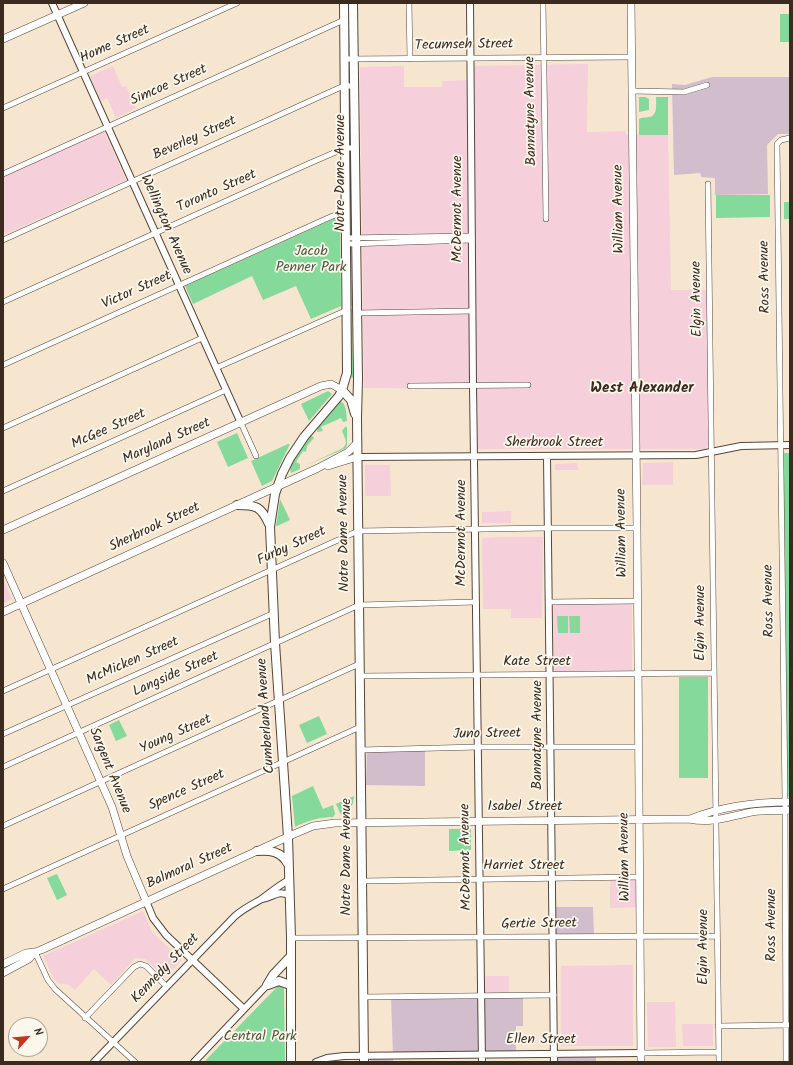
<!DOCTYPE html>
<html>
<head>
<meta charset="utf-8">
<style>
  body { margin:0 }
  #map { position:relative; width:793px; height:1065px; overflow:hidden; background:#f6e6d0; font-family:Kalam,sans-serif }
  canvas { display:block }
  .frame { position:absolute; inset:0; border:4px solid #3b2a1e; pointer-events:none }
  .north { position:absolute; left:8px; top:1017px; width:40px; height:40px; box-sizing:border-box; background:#fbf7ec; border:1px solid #aea59a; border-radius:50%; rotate:63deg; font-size:11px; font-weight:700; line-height:16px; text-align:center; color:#3b2a1e }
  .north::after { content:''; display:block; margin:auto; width:14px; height:18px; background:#c8321e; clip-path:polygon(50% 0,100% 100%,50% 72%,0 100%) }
</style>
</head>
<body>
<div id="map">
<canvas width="793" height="1065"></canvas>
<div class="frame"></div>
<div class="north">N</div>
</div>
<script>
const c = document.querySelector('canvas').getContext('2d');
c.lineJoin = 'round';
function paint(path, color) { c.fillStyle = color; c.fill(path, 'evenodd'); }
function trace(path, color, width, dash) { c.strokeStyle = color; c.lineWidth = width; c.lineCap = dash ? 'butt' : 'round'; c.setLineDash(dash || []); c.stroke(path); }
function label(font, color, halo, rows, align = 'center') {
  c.font = font + ' Kalam,sans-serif'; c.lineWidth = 3.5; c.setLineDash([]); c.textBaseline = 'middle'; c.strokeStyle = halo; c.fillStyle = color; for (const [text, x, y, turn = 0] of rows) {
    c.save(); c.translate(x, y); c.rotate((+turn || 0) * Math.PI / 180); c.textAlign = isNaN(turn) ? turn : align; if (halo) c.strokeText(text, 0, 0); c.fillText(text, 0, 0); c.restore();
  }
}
const built = new Path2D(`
  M588,64L587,132L625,131L626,135H668L671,290H707L710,440L706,449H470L469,389L364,388L360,67L404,66V87H442V81L471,80V66Z
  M113,66L122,87L126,86L136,108L116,118L107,98L101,101L90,76Z
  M104,131L126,180L6,234L3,228V177Z
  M673,462V485H642L643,463Z
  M577,463L578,470H555V464Z
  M366,465H390L391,496H365V466Z
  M511,511V523H482V512Z
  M500,537H543L542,618H511V609H483L482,538Z
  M3,579L12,599L3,603Z
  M632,604V671L554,672L553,605Z
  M640,877V907L610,908V878Z
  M143,911L152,932L182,960L165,978L145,959L135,958L111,985L94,969L75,990L69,985L58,983L54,979L43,956Z
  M633,965V1046H561V966Z
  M481,976H509V996H481Z
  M647,1002H675L676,1047H648Z
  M682,1024H713V1046H683Z`);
const industrial = new Path2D(`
  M712,77H790V134H778L767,145L768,194L715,195V178L701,177L700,173L674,175L672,84L685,85Z
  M425,748V786L366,785L367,750Z
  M553,907H593L594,936L553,937Z
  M523,995V1026H516V1053L393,1055V1062H370V1055H393L391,997Z
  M554,1053H596V1062H554Z`);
const green = new Path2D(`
  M780,14H790V42H780Z
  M639,97H645L649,99V110L639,112Z
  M656,97H668V135H639V119C642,117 644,118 649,117C658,116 656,104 656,97Z
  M716,195H770V217L716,218Z
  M784,202H790V219H784Z
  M338,217H340L341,306L311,319L296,286L263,300L252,276L193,304L185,286Z
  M350,250H351L352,306H350Z
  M350,309H352L353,378L350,377Z
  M328,391L332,394L309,421L301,404Z
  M341,401C347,406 346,413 347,421L343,422L341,418L321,427L323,431L317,432L318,428Z
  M345,427H347V445L346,448L305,466L343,448C349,442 344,437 342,431Z
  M237,433L248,458L228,467L217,442Z
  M310,436H312L314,438L307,446L306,452L303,451L296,462L300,464V469L291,473L290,468L291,465Z
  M288,444H290L272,481L262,486L251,461Z
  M783,453H790V797H787Z
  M280,499L290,520L277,526H276Z
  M557,616H568V633H558Z
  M569,616H580V633H570Z
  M679,677H708V778H679Z
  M319,716L327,734L307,743L299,725Z
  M119,720L127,736L116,741L109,725Z
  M313,786L323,809L333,805L335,814L333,817C320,817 306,821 295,827L292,796Z
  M354,796L353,803L347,815H341L336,804Z
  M449,829H471V850L449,851Z
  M57,874L67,895L57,900L47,878Z
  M279,985L282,986L284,989L285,1062H204Z`);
const minor = new Path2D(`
  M409,3L410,59
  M543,3L546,219
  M344,59L631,57
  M632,91L684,92L707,85
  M3,108L237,3
  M3,174L344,20
  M708,184L719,1062
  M347,238L472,236
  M3,240L339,88L344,86H354
  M347,244L472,240
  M3,302L308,164L345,148H355
  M357,313L472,311
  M3,365L328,218L340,213H346
  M216,368L347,310
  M410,386L528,385
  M241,423L256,456
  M3,428L202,338
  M3,491L226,390
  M549,602L637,601
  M360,676L714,673
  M3,691L358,531L548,528H637
  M3,734L274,613
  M360,750L478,747H638
  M3,767L359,605L476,602
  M3,826L359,664
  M361,881L640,877
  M3,889L360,727
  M291,938L717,936
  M35,952L48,980L55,989L135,1062
  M363,997L554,995
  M85,1018L134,967L140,964L146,966L166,986
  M718,1026L790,1025
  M641,1053L718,1052
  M786,1062L785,799L777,144L781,140L790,138`);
const tertiary = new Path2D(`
  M52,3L241,423
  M470,3L473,385L482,1062
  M547,456L554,1062
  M357,457L696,455L741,446L790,445
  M262,899C274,897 278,889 290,896
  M146,901L153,918L166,935L244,1009
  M94,1062L235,916C243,909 251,905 260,900C270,893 279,885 289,880
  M194,1062L267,985
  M316,1062L327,1058L344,1056L641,1053`);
const secondary = new Path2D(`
  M631,3L637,528L641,1062
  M3,39L84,3
  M328,466L357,457
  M3,530L321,386L331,384L342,390
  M3,563L112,807L127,856L146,901
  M3,612L318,468L348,452L357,443
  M690,819C720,807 757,802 790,802
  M3,964L26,953L35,952
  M3,973L29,959L35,952L41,950L294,834L313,826L335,823L689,819C712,824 730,816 752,812C765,810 777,811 790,810`);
const primary = new Path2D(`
  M353,3L358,379L357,418L364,1062
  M342,390L351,400L355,414
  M237,505C256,505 261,506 269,524
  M257,851C270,850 281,851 288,864
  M267,985L273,975L290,957
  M268,985L279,981L290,985
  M291,1062V938L288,837L275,643L270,527L275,494L282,474L290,458L304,437L339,396L342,390L347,373L344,3`);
const streetNames = [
  ["Home Street",115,45,-24],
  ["Tecumseh Street",464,46,-1],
  ["Simcoe Street",169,86,-24],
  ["Bannatyne Avenue",532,111,-91],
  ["Beverley Street",195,139,-24],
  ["Notre Dame Avenue",342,173,-90],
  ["Toronto Street",217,192,-24],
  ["McDermot Avenue",459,209,-90],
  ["William Avenue",620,209,-91],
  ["Wellington Avenue",165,225,66],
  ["Ross Avenue",766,277,-91],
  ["Victor Street",137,291,-24],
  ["Elgin Avenue",698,299,-91],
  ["McGee Street",109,430,-24],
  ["Maryland Street",167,442,-24],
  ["Sherbrook Street",554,444],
  ["Sherbrook Street",155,528,-25],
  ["Notre Dame Avenue",345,533,-91],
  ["McDermot Avenue",463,533,-90],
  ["William Avenue",623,533,-91],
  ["Furby Street",292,547,-25],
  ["Ross Avenue",770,601,-91],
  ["Elgin Avenue",702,623,-90],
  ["McMicken Street",133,662,-24],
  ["Kate Street",537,663],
  ["Langside Street",176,675,-24],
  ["Cumberland Avenue",267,716,-94],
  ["Young Street",176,735,-24],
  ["Juno Street",487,735,-1],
  ["Bannatyne Avenue",539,735,-90],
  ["Sargent Avenue",109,771,68],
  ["Spence Street",187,791,-24],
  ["Isabel Street",525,808],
  ["Notre Dame Avenue",348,857,-90],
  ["McDermot Avenue",467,857,-91],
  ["William Avenue",626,857,-91],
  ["Balmoral Street",190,867,-24],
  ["Harriet Street",524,867],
  ["Gertie Street",539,925,-1],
  ["Ross Avenue",773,925,-90],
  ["Elgin Avenue",705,947,-90],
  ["Kennedy Street",166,969,-46],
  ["Ellen Street",541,1041]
];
const parkNames = [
  ["Jacob",311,253],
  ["Penner Park",311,269],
  ["Central Park",260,1038]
];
const neighbourhoodNames = [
  ["West Alexander",642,389]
];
paint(built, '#f5cfda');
paint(industrial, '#d1bdcb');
paint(green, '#85d99a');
trace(minor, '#574639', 6);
trace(tertiary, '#574639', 8);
trace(secondary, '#574639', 8);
trace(primary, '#574639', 10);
trace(minor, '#fff', 5);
trace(tertiary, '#fff', 6);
trace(secondary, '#fff', 7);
trace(primary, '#fff', 8);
label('14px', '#3b2a1e', '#fbf7ec', streetNames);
label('14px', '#4e563d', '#fbf7ec', parkNames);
label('bold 15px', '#3b2a1e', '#fbf7ec', neighbourhoodNames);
</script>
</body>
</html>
